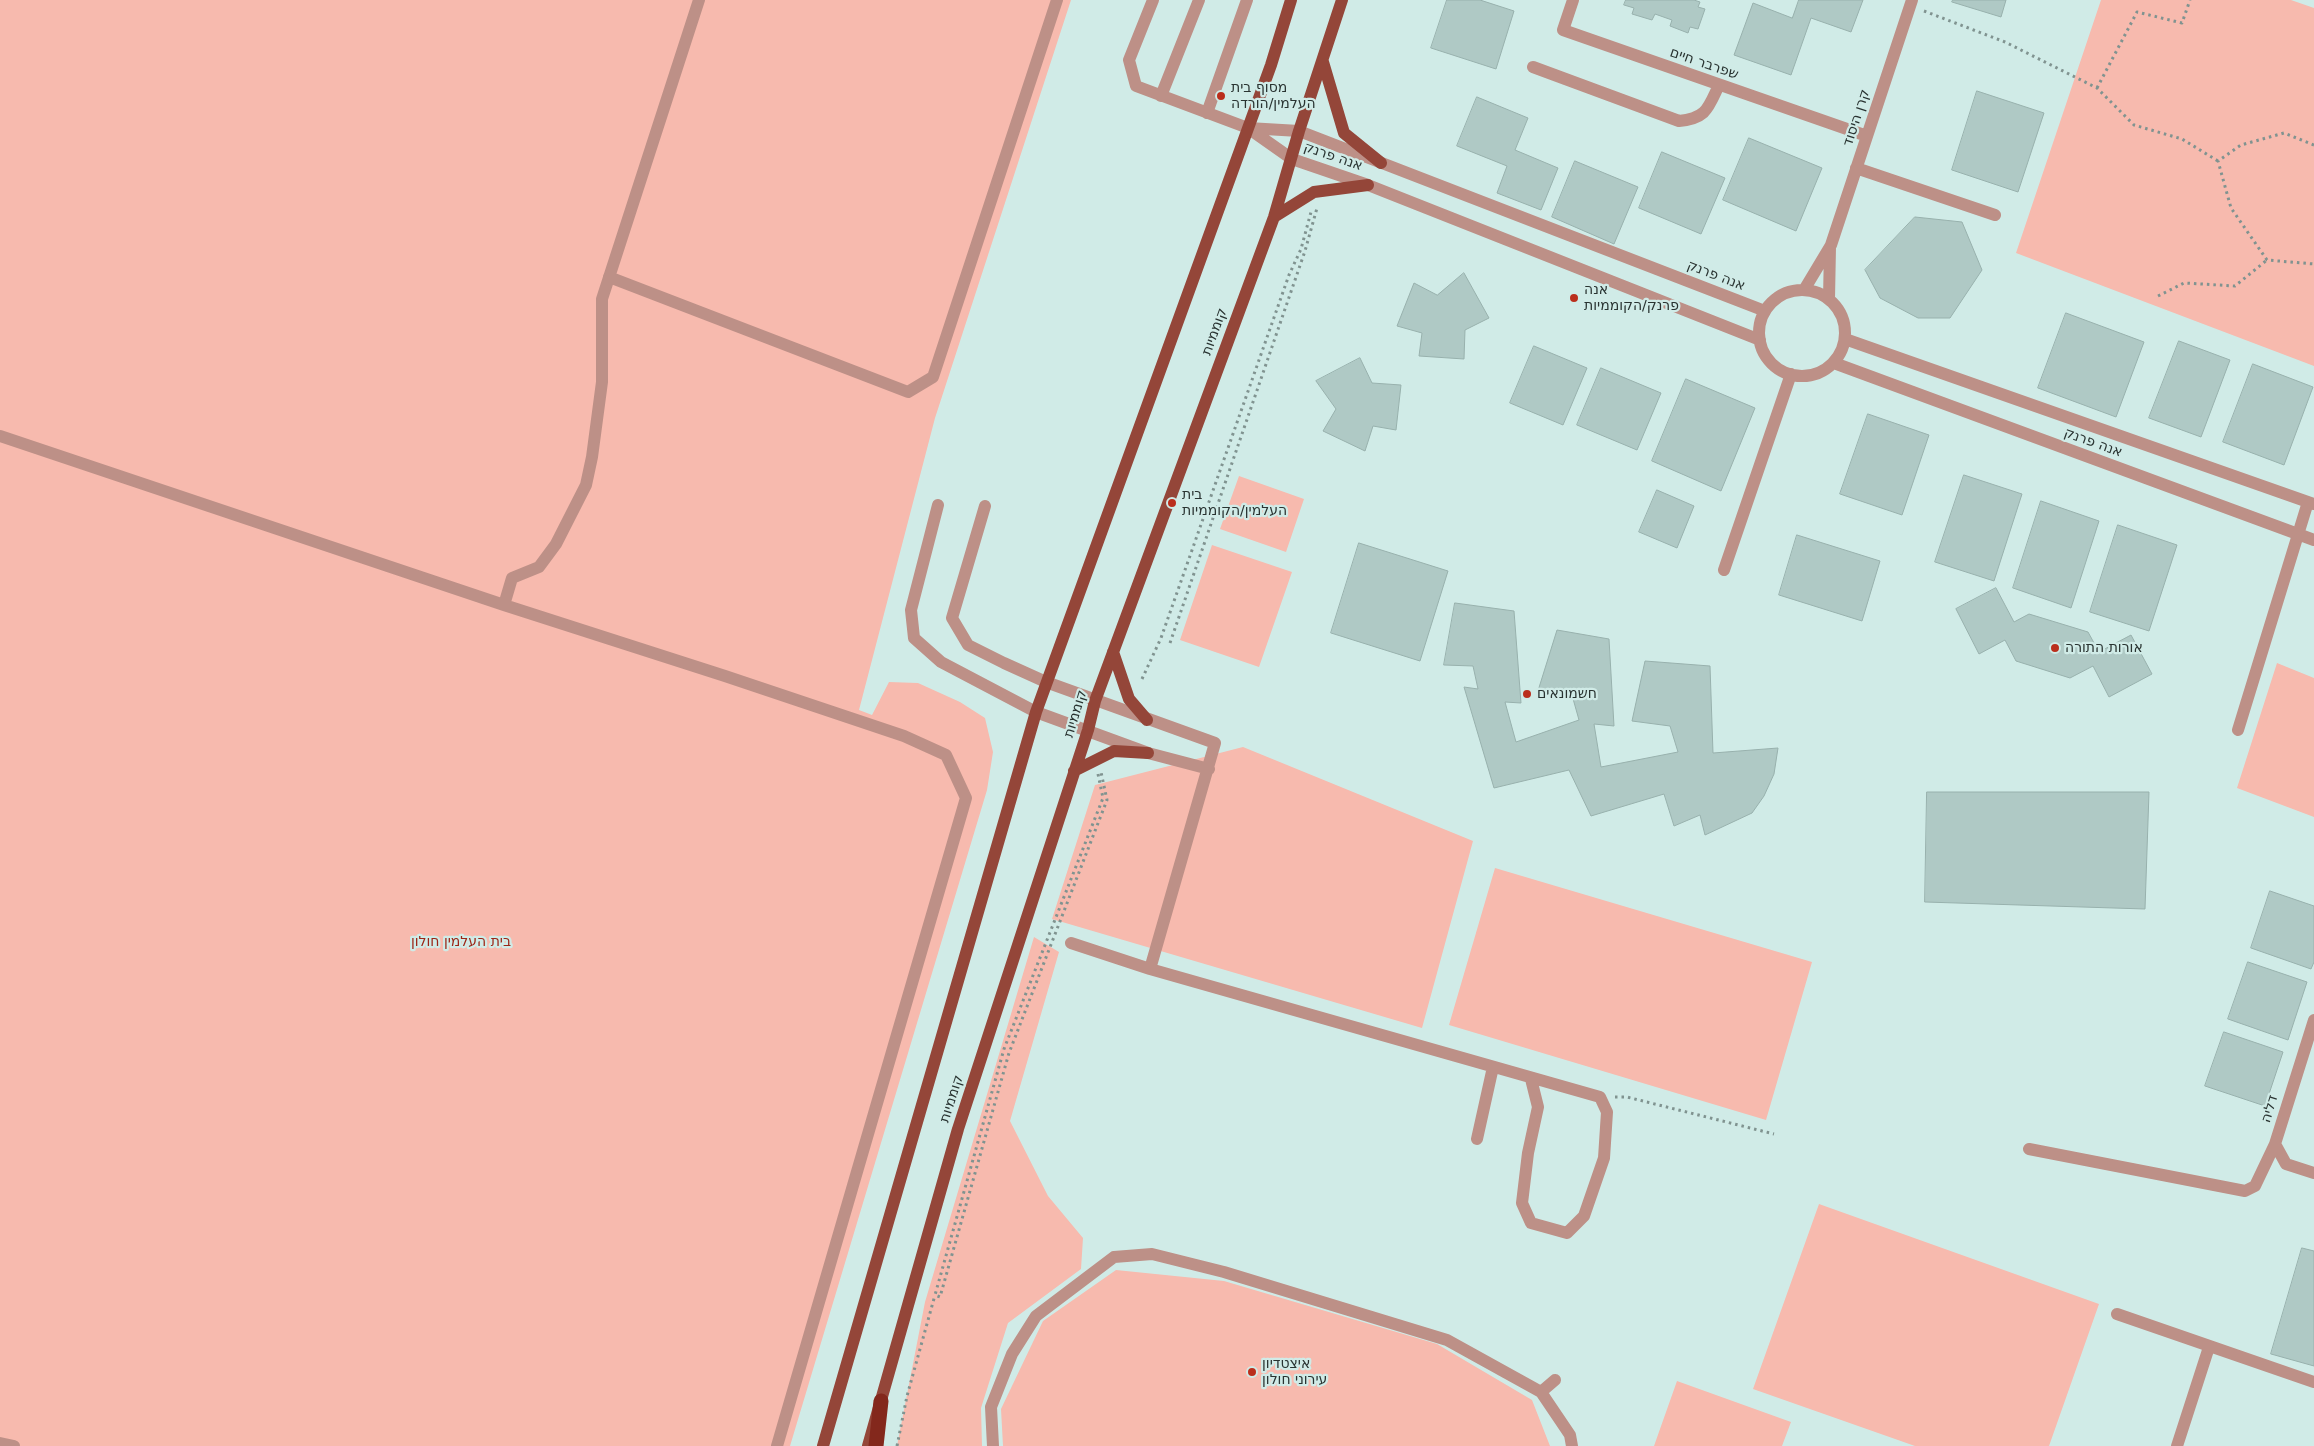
<!DOCTYPE html>
<html>
<head>
<meta charset="utf-8">
<style>
  body { margin:0 }
  canvas { display:block; background:#d0ebe7 }
</style>
</head>
<body>
<canvas width="2314" height="1446"></canvas>
<script>
const c = document.querySelector('canvas').getContext('2d');
c.lineJoin = 'round';
function paint(path, color) { c.fillStyle = color; c.fill(path, 'evenodd'); }
function trace(path, color, width, dash) { c.strokeStyle = color; c.lineWidth = width; c.lineCap = dash ? 'butt' : 'round'; c.setLineDash(dash || []); c.stroke(path); }
function label(font, color, halo, rows, align = 'center') {
  c.font = font + ' "DejaVu Sans","Noto Sans Hebrew",sans-serif'; c.lineWidth = 4.5; c.setLineDash([]); c.textBaseline = 'middle'; c.strokeStyle = halo; c.fillStyle = color; for (const [text, x, y, turn = 0] of rows) {
    c.save(); c.translate(x, y); c.rotate((+turn || 0) * Math.PI / 180); c.textAlign = isNaN(turn) ? turn : align; if (halo) c.strokeText(text, 0, 0); c.fillText(text, 0, 0); c.restore();
  }
}
const green = new Path2D(`
  M0,0H1071L935,418L859,710L872,715L889,682L918,683L960,702L985,718L993,752L987,790L790,1446H0Z
  M2101,0H2291L2314,8V366L2016,253Z
  M1239,476L1304,499L1286,552L1220,529Z
  M1212,545L1292,572L1259,667L1180,640Z
  M2277,663L2314,678V817L2237,788Z
  M1243,747L1473,841L1422,1028L1052,919L1095,785Z
  M1495,868L1812,962L1766,1120L1449,1025Z
  M1034,937L1059,952L1010,1121L1048,1196L1083,1238L1081,1269L1008,1323L981,1408L982,1446H897L925,1302Z
  M1819,1204L2099,1304L2049,1446H1915L1753,1389Z
  M1116,1270L1224,1281L1437,1344L1532,1400L1550,1446H1003L1001,1409L1043,1321Z
  M1677,1381L1791,1422L1782,1446H1654Z`);
const building = new Path2D(`
  M1447,0H1480L1514,11L1496,69L1431,48Z
  M1626,0H1694L1700,2L1698,7L1705,9L1698,29L1690,27L1688,33L1670,26L1672,20L1655,14L1652,20L1632,14L1634,8L1624,5Z
  M1799,0H1863L1851,32L1811,18L1791,75L1734,55L1753,3L1792,18Z
  M1953,0H2006L2001,17L1952,2Z
  M1977,91L2044,113L2018,192L1952,170Z
  M1477,97L1528,118L1515,150L1558,168L1541,210L1497,193L1507,166L1457,146Z
  M1749,138L1822,168L1796,231L1723,200Z
  M1662,152L1725,178L1701,234L1639,208Z
  M1575,161L1638,187L1614,244L1552,217Z
  M1915,217L1962,222L1982,270L1950,318H1918L1880,298L1865,270Z
  M1464,273L1489,318L1465,330L1464,359L1419,356L1422,333L1397,326L1414,283L1437,295Z
  M2066,313L2144,342L2116,417L2038,388Z
  M2179,341L2230,360L2201,437L2149,418Z
  M1534,346L1587,368L1563,425L1510,403Z
  M1360,358L1372,383L1401,385L1396,430L1373,426L1365,451L1323,431L1336,409L1316,381Z
  M2253,364L2313,387L2284,465L2223,442Z
  M1601,368L1661,393L1637,450L1577,425Z
  M1686,379L1755,408L1721,491L1652,461Z
  M1868,414L1929,435L1902,515L1840,494Z
  M1964,475L2022,494L1994,581L1935,562Z
  M1657,490L1694,506L1677,548L1639,532Z
  M2041,501L2099,521L2071,608L2013,588Z
  M2118,525L2177,545L2149,631L2090,612Z
  M1797,535L1880,561L1862,621L1779,595Z
  M1359,543L1448,571L1420,661L1331,633Z
  M1996,588L2014,622L2029,614L2088,632L2099,652L2131,635L2152,674L2109,697L2093,666L2070,678L2016,661L2005,640L1979,654L1956,609Z
  M1455,603L1514,611L1521,703L1505,702L1516,742L1579,720L1570,688L1537,694L1557,630L1609,639L1614,726L1594,724L1601,767L1678,752L1670,726L1632,721L1645,661L1710,666L1713,753L1778,748L1774,774L1764,796L1752,813L1705,835L1700,815L1674,826L1664,794L1591,816L1569,770L1494,788L1464,687L1478,689L1473,666L1444,665Z
  M1927,792H2149L2145,909L1925,902Z
  M2270,891L2314,906V962L2311,969L2251,948Z
  M2248,962L2307,982L2288,1040L2228,1019Z
  M2224,1032L2283,1052L2265,1106L2205,1086Z
  M2302,1248L2314,1251V1366L2271,1354Z`);
const path = new Path2D(`
  M1924,11L2005,42L2097,88L2134,125L2182,139L2218,161
  M2097,88L2137,12L2182,23L2190,0
  M2314,145L2284,133L2241,145L2218,161L2231,208L2267,260L2314,264
  M2158,296L2184,283L2235,286L2267,260
  M1170,643L1305,251L1317,208
  M1142,679L1161,638L1289,275L1301,249L1311,212
  M1098,774L1103,798L1004,1049L935,1295L940,1297L1009,1053L1107,800L1101,772
  M1615,1097H1627L1774,1134
  M897,1446L907,1396L935,1295`);
const minor = new Path2D(`
  M1153,0L1129,60L1136,86L1248,128L1299,131L1765,311
  M1573,0L1563,30L1867,136
  M1533,67L1679,121C1707,118 1708,108 1719,85
  M1161,96L1199,0
  M1207,113L1247,0
  M1248,128L1292,159L1368,185L1760,340
  M1856,168L1995,215
  M609,277L908,392L933,377L1057,0
  M1804,290L1831,245L1912,0
  M1759 333a43 43 0 1 1 86 0a43 43 0 1 1-86 0Z
  M1829,299L1830,247
  M1845,339L2314,504
  M1834,363L2314,540
  M0,436L504,605L725,676L904,736L946,755L966,798L777,1446
  M938,505L911,610L914,638L941,662L1036,712L1148,753L1209,769
  M985,506L952,618L968,645L1004,663L1046,682L1215,743L1150,969
  M1724,570L1791,374
  M504,605L512,578L539,567L556,544L586,485L592,457L602,382V299L699,0
  M2238,730L2308,502
  M1071,943L1150,969L1600,1097L1607,1112L1604,1158L1584,1216L1567,1233L1531,1223L1522,1203L1528,1153L1538,1107L1531,1079
  M2314,1020L2275,1144L2286,1164L2314,1173
  M1477,1139L1493,1067
  M2029,1149L2245,1191L2255,1186L2275,1144
  M2117,1314L2314,1382
  M1541,1392L1555,1380
  M0,1443L14,1446
  M993,1446L991,1407L1012,1354L1036,1316L1114,1257L1152,1254L1224,1272L1447,1340L1541,1392L1570,1435L1572,1446
  M2177,1446L2209,1347`);
const major = new Path2D(`
  M1323,62L1344,133L1381,163
  M1274,217L1314,192L1368,185
  M1113,652L1129,699L1147,720
  M1074,771L1114,751L1148,753
  M823,1446L1036,712L1271,65L1291,0
  M868,1446L958,1129L1088,730L1095,701L1274,217L1299,131L1342,0`);
const highway = new Path2D(`
  M876,1446L881,1401`);
const markers = [
  [1221,96,5,"#ba2e1c"],
  [1574,298,5,"#ba2e1c"],
  [1172,503,5,"#ba2e1c"],
  [2055,648,5,"#ba2e1c"],
  [1527,694,5,"#ba2e1c"],
  [1252,1372,5,"#ba2e1c"]
];
const streetNames = [
  ["שפרבר חיים",1704,64,19],
  ["קרן היסוד",1857,118,-72],
  ["אנה פרנק",1333,157,19],
  ["אנה פרנק",1716,276,21],
  ["קוממיות",1215,332,-70],
  ["אנה פרנק",2093,443,20],
  ["קוממיות",1076,714,-73],
  ["קוממיות",952,1099,-72],
  ["דליה",2270,1109,-73]
];
const poiNames = [
  ["מסוף בית",1231,88],
  ["העלמין/הורדה",1231,104],
  ["אנה",1584,290],
  ["פרנק/הקוממיות",1584,306],
  ["בית",1182,495],
  ["העלמין/הקוממיות",1182,511],
  ["אורות התורה",2065,648],
  ["חשמונאים",1537,694],
  ["איצטדיון",1262,1364],
  ["עירוני חולון",1262,1380]
];
const parkNames = [
  ["בית העלמין חולון",461,942]
];
paint(green, '#f7baae');
paint(building, '#afc9c5');
trace(building, '#98b1ad', 1);
trace(path, '#809390', 3, [2.5, 4]);
trace(minor, '#bd9087', 12);
trace(major, '#944639', 12);
trace(highway, '#83281c', 15);
for (const [x, y, r, color] of markers) { const dot = new Path2D(); dot.arc(x, y, r, 0, 2 * Math.PI); c.fillStyle = color; c.fill(dot); trace(dot, '#d0ebe7', 2); }
label('14px', '#293331', '#d0ebe7', streetNames);
label('14px', '#293331', '#d0ebe7', poiNames, 'left');
label('14px', '#9c2516', '#d0ebe7', parkNames);
</script>
</body>
</html>
